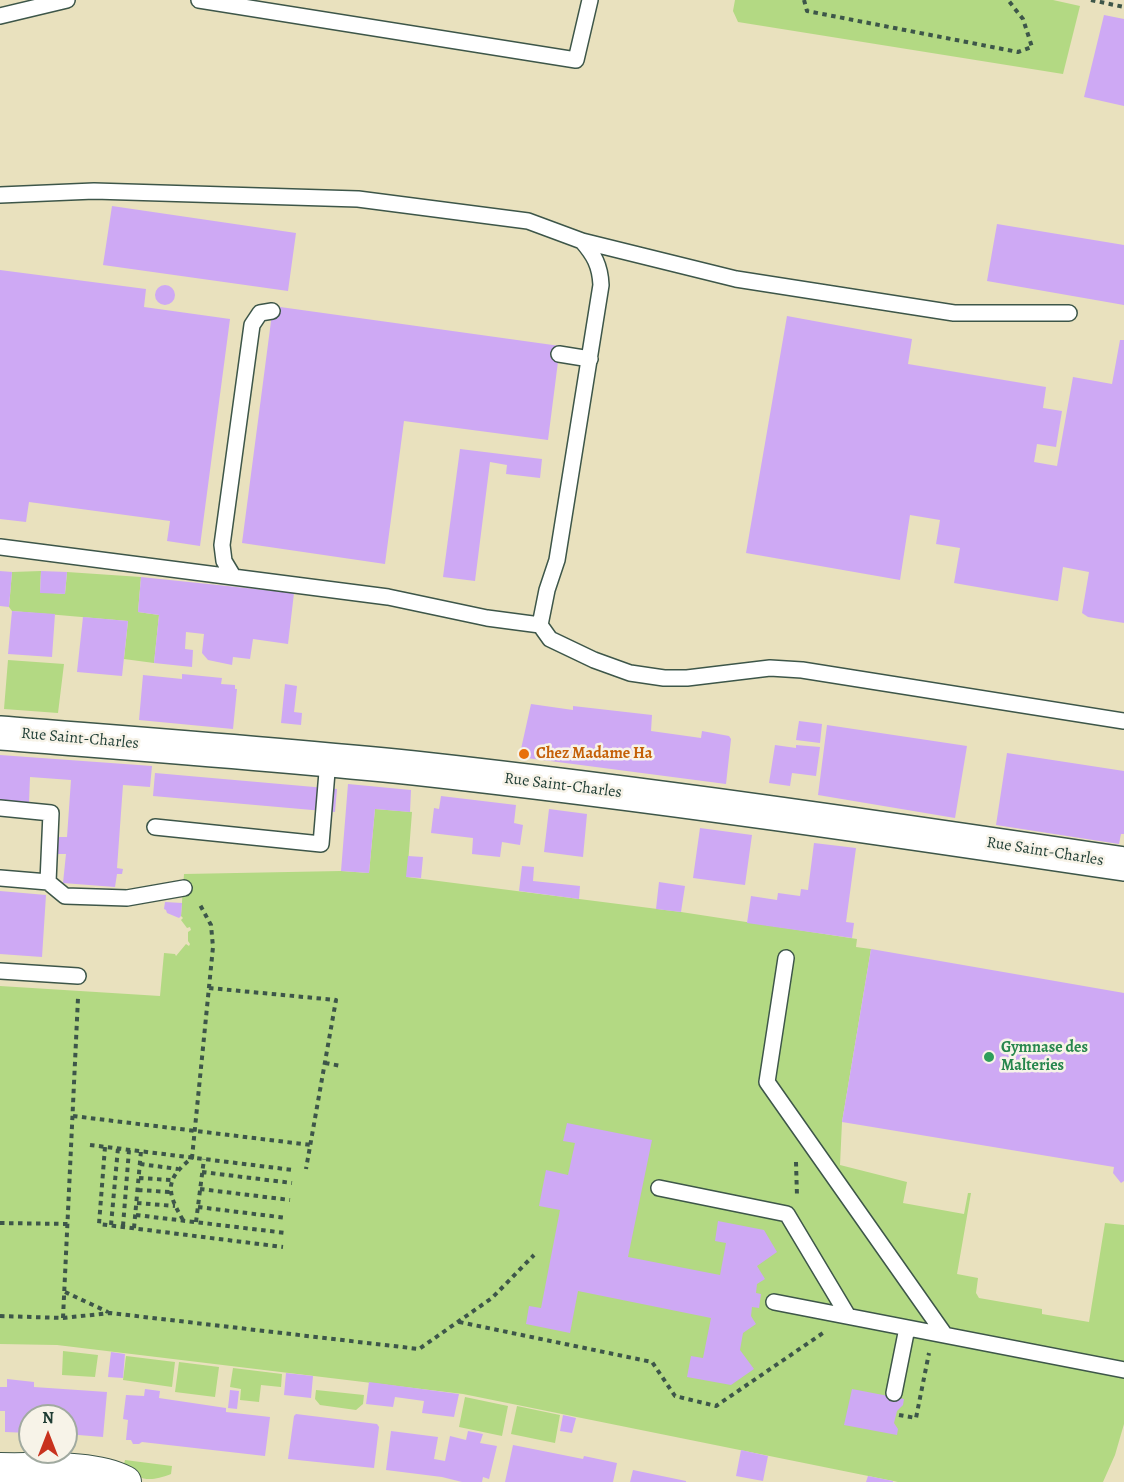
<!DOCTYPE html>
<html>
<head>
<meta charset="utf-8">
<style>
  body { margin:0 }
  #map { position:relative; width:1124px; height:1482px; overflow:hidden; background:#e9e1be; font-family:Alegreya,serif }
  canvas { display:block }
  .north { position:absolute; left:18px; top:1404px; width:60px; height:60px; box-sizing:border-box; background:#f7f3e8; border:2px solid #a1aaa0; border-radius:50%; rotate:0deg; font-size:16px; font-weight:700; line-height:24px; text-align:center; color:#1f3d34 }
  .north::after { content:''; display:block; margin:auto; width:21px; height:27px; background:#c8321e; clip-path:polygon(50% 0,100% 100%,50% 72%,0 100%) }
</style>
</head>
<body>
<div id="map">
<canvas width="1124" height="1482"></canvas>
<div class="north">N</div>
</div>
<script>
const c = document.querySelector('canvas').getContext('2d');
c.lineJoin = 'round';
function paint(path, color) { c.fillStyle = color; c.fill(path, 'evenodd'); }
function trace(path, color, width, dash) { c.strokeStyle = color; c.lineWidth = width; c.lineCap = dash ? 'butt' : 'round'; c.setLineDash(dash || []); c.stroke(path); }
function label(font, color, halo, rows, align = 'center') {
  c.font = font + ' Alegreya,serif'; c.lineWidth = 5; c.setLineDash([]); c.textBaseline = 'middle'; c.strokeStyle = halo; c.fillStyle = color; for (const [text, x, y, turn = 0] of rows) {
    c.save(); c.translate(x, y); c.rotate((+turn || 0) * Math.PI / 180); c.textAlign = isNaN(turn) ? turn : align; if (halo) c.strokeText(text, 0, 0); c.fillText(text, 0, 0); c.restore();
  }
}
const green = new Path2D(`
  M735,0H1053L1080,6L1063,74L738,22L733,11Z
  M41,571L40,592L65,594L67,572L141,577L138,612L159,615L154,663L124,659L128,621L12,611L9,607L12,572Z
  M8,660L64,664L58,713L4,709Z
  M375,809L412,812L407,877L681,912L844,937L857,939L856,947L871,949L842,1122L840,1165L907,1182L903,1203L964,1214L968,1193H971L957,1274L978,1278L976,1293L979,1298L1042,1309V1314L1089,1322L1105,1223L1124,1225V1424L1115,1455L1103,1482H898L463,1394L57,1345L0,1344V986L160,996L164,953L175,954L176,956L186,944L189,946L190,944L188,941V932L191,930L190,927L187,928L181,920L183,918L181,916L184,874L341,871L369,873Z
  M63,1351L98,1355L95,1377L62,1375Z
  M126,1356L175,1362L172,1387L123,1380Z
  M179,1362L219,1367L215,1397L175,1392Z
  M233,1368L282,1374L281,1387L261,1385L259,1402L240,1400L241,1389L230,1387Z
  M316,1390L364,1395L363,1404L356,1410L320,1405L315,1399Z
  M465,1397L508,1406L502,1436L459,1427Z
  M517,1406L560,1415L555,1443L511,1434Z
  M125,1460L172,1466L171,1474C150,1482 142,1481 123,1468Z`);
const building = new Path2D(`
  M1104,15L1124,19V106L1084,97Z
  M112,206L296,233L288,291L103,265Z
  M997,224L1124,245V305L987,281Z
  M0,270L146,289L144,307L230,319L200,546L167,541L170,521L29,502L26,522L0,519Z
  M155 295a10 10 0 1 1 20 0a10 10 0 1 1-20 0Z
  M273,306L560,346L548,440L404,421L385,564L242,543Z
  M787,316L912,339L908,364L1046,387L1043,408L1062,411L1056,447L1037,444L1034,462L1057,466L1073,377L1112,384L1120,340H1124V623L1088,617L1082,613L1089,572L1063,567L1058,601L954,583L960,548L936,544L940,520L910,515L900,580L746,553Z
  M460,449L542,459L540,478L506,474L507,465L490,462L475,581L443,577Z
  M0,571L12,572L9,607L0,606Z
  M41,571L67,572L65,594L40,593Z
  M141,577L294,593L288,644L253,639L250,659L233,657L232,665L208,660L202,653L204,634L186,632L185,649L193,650L192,667L154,663L159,615L138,612Z
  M12,611L55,614L52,657L8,654Z
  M83,617L128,621L122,676L77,672Z
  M182,674L222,678L221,684L235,685V689H237L233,729L139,720L143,675L182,679Z
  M285,684L297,686L294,712L302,713L301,725L281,723Z
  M531,704L573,710V706L652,715L651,731L701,738L702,731L729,736L731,739L726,784L527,758L521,749Z
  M799,721L822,724L820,743L796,740Z
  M827,725L967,746L955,818L818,795Z
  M775,745L796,748V745L820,747L816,776L792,773L790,786L769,783Z
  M1007,753L1124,771V834H1121L1119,844L996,825Z
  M0,755L152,766L150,787L123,785L117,868L123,869L122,874H117L115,887L63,883L66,854H57L58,837H67L71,780L30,777L29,803L0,801Z
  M155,773L337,789L335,812L153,796Z
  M348,784L411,790L410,812L375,809L369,873L341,871Z
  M441,796L516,805L514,823L523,825L520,845L502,842L500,857L472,854L473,838L431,833L434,808L439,809Z
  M549,809L587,814L583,857L544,852Z
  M700,828L752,835L745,885L693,878Z
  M814,843L856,848L846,922L854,923L852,938L747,923L751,896L777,900L778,893L800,896L801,889L808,890Z
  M408,856L423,857L421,878L406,877Z
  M522,866L534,867L533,881L580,886L579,899L519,891Z
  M659,882L685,886L681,912L656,909Z
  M0,891L46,895L42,957L0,954Z
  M165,902L182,903L181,916L179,918L167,913L166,910L164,909Z
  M871,949L1124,993V1181L1121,1183L1113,1173L1114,1167L842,1122Z
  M567,1123L652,1140L628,1257L720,1275L726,1243L715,1241L718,1221L764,1230L777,1252L757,1266L765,1279L757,1284L756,1293L761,1294L759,1308L752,1307L751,1316L756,1324L743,1333L740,1350L754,1369L731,1385L687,1377L691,1356L703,1358L711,1318L578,1291L570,1333L526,1324L529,1306L541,1308L560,1210L539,1206L546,1170L568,1175L575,1143L563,1141Z
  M111,1352L125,1354L123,1378L108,1377Z
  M286,1373L313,1376L311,1398L284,1395Z
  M7,1379L34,1382V1387L107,1392L103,1437L66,1434V1416H30V1433L5,1432V1411H0V1387H7Z
  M369,1382L459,1394L454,1417L422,1413L424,1401L395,1397L393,1407L366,1404Z
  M145,1389L160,1391L159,1398L226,1408V1412L270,1417L265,1456L142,1442L139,1444H133L131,1440H126L128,1420L123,1419L126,1395L144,1396Z
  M852,1389L904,1399L903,1405L897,1411L894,1423L898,1429L897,1435L844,1425Z
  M230,1390L239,1391L237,1409L228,1408Z
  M296,1414L377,1424L379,1427L374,1468L288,1459L294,1416Z
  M563,1415L576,1418L572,1433L560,1431Z
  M391,1431L438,1437L434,1459L445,1461L450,1436L466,1440L468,1431L483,1434L480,1443L497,1446L489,1479L483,1477L482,1482H462L442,1477L386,1470Z
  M513,1445L583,1459L584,1456L617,1463L613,1482H505Z
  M741,1450L768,1456L763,1481L736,1476Z
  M633,1470L686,1481V1482H630Z
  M868,1476L893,1481V1482H866Z`);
const path = new Path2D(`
  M804,0L807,11L1018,52L1032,47L1023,19L1008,0
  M1091,0L1124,7
  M209,988L336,1000L306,1169
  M325,1063L341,1066
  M73,1116L311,1145
  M90,1145L293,1170
  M105,1147L99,1224L283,1247
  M796,1162L797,1196
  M140,1164L178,1169
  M202,1172L292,1183
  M139,1178L171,1180
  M200,1189L290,1200
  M138,1190L170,1192
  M137,1203L175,1206
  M198,1207L287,1218
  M136,1215L286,1233
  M183,1220C166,1191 165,1179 192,1158L213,947L211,925L199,903
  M196,1222L204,1159
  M0,1223L68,1224
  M111,1225L118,1148
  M123,1226L129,1150
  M134,1228L141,1151
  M65,1292L108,1312
  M0,1316L63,1318L110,1313L419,1349L492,1298L534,1255
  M63,1318L78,998
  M459,1322L652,1362L675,1396L716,1406L823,1333
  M899,1415L916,1418L929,1353`);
const service = new Path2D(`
  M199,0L576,60L590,0
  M0,16L67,0
  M0,195L94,191L358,199L528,221L582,241L736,279L954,313H1069
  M582,241C594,255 600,265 601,285L557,560L547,590L540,625L550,639L594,660L630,673L664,678H687L770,668L802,670L1124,721
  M559,354L590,359
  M0,547L388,597L487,618L540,625
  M233,576L224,561L222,545L252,325L260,313L272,311
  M0,808L51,813L48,882L0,878
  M155,827L321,844L328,760
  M48,882L65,896L127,898L184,888
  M786,958L767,1082L945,1335
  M0,971L78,976
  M659,1188L787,1214L848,1316
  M774,1302L1124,1370
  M894,1393L907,1328`);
const minor = new Path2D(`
  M0,1469C38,1470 92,1465 125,1482`);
const tertiary = new Path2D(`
  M0,733C138,744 276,754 414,768C651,794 888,829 1124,864`);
const markers = [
  [524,754,6,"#e8710a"],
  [989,1057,6,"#2e9e5b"]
];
const streetNames = [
  ["Rue Saint-Charles",80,739,5],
  ["Rue Saint-Charles",563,786,7],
  ["Rue Saint-Charles",1045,852,9]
];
const foodNames = [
  ["Chez Madame Ha",536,754]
];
const leisureNames = [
  ["Gymnase des",1001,1048],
  ["Malteries",1001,1066]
];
paint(green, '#b3d983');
paint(building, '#cea9f4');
trace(service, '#3d5649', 18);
trace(minor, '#3d5649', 34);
trace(tertiary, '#3d5649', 36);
trace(path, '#3d5649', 4, [4.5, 4.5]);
trace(service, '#fff', 15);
trace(minor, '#fff', 32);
trace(tertiary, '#fff', 33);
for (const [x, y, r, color] of markers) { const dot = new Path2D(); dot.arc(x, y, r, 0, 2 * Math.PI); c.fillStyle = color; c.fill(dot); trace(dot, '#f7f3e8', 2); }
label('16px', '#1f3d34', '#f7f3e8', streetNames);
label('bold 16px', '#c56008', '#f7f3e8', foodNames, 'left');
label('bold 16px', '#27864d', '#f7f3e8', leisureNames, 'left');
</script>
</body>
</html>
